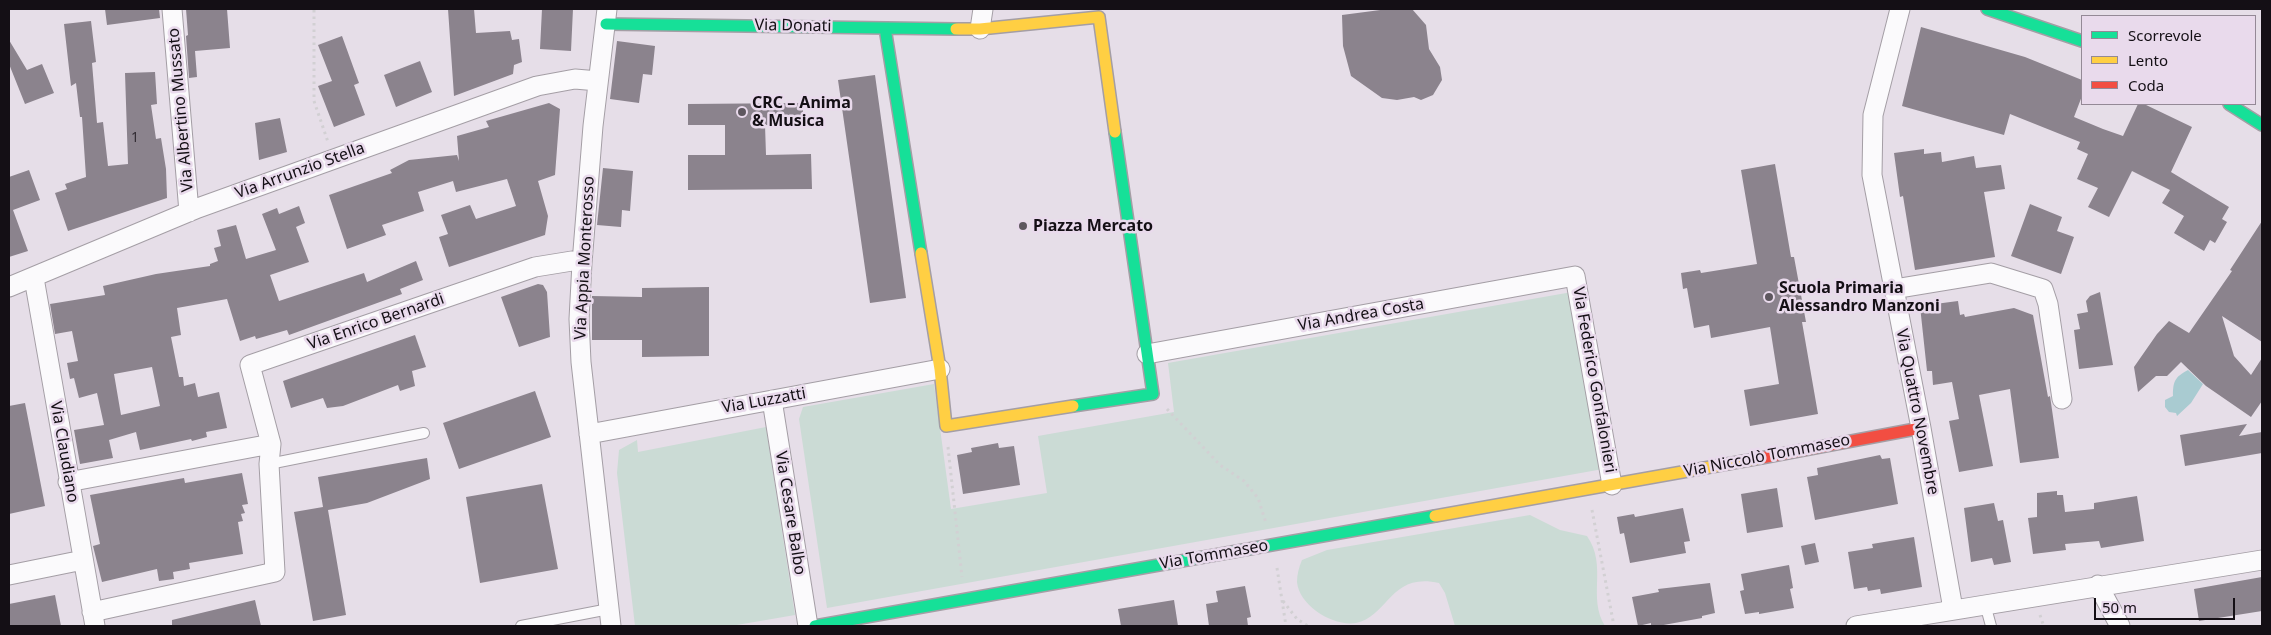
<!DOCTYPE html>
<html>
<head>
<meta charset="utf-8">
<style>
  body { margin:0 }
  #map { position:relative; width:2271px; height:635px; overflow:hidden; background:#e6dee8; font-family:"Noto Sans",sans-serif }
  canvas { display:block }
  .frame { position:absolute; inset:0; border:10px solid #140f15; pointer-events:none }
  .legend { position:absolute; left:2081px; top:15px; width:175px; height:90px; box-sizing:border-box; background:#e9daec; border:1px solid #948996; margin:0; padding:6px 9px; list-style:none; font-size:15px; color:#140f15 }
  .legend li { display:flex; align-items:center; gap:10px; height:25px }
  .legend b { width:25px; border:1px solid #948996 }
  .scale { position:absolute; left:2094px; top:598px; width:141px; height:22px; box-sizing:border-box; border:2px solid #140f15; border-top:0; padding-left:6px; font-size:15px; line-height:18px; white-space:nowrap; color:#140f15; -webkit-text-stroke:4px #e9daec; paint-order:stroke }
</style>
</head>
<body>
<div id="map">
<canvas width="2271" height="635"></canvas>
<div class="frame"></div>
<ul class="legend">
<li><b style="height:6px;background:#16e098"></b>Scorrevole</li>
<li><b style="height:6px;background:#ffcf43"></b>Lento</li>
<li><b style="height:6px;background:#f24e42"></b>Coda</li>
</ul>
<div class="scale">50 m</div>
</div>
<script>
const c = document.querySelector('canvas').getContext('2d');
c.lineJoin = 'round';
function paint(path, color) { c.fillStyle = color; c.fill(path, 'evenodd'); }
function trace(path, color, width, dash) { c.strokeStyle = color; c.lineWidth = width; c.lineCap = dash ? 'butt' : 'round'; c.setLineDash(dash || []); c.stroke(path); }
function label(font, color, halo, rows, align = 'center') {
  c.font = font + ' "Noto Sans",sans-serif'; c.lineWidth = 5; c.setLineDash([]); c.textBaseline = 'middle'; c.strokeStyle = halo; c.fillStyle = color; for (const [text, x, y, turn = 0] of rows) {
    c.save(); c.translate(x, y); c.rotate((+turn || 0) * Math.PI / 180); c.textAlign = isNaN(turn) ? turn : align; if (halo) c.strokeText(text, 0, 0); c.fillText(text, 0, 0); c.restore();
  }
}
const green = new Path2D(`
  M1572,292L1603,469L827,608L799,419L803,407L934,384L951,509L1047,493L1038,436L1174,412L1168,363Z
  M766,427L795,615L731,626H635L617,473L619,450L637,440L638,452Z
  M1530,515L1560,530L1587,536C1608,566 1587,597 1605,626H1455L1445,593L1439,583C1390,572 1389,616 1356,623C1334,627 1299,606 1297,582C1297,574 1299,567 1302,560L1327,550Z`);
const water = new Path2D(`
  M2188,370L2203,384L2191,403L2177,416L2176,413L2169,412L2165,407V400L2173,396C2173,381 2175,377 2188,370Z`);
const building = new Path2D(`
  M105,9H159L160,18L107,25Z
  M186,9H227L230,48L195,51L197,77L189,78L186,36L188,35Z
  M448,9H474L476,33L510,31L512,40L519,39L522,62L514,65L513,74L454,96Z
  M542,9H573L571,51L540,49Z
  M1388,9H1412L1426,25L1429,49L1440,67L1442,80L1433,95L1421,100L1414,97L1397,100L1382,98L1351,76L1343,46L1342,15Z
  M91,21L96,62L92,63L97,123L103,122L108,166L128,164L125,73L155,72L157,104L151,105L156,139L161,138L166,169L167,198L68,231L55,193L67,189L65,184L86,177L82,117H80L76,83L71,86L64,24Z
  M1921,27L2025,57L2082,80V96L2074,117L2103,129L2123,136L2138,104H2144L2192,127L2171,172L2229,207L2222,219L2227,222L2215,243L2210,240L2204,251L2174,233L2184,216L2162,203L2170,190L2132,171L2109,217L2088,207L2098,188L2077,179L2088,154L2077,149L2080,142L2010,114L2004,135L1902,106Z
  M342,36L359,83L354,85L365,115L334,127L318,86L332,81L318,45Z
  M9,40L27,70L42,64L54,93L25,104L9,64Z
  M617,41L655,46L652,75L643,74L639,103L610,99Z
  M420,61L432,92L396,107L384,75Z
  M875,75L906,298L870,303L838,80Z
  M549,103L560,109L555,175L538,181L548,216L545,235L449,267L439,237L448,234L441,215L470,205L476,219L516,206L507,179L456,192L453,181L418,192L424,211L382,225L386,235L347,249L329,195L392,173L390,170L409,160L457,155L459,161L457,136L489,127L486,121Z
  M803,103V124L765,125L766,155L811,154L812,189L688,190V155H725V125H688V104Z
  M280,118L287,152L259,160L255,123Z
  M1924,149V154L1941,152L1942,162L1974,156L1976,168L2001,165L2005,189L1984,192L1995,257L1915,270L1903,196L1900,197L1894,153Z
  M1775,164L1791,257H1794L1806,322H1802L1818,414L1750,426L1744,390L1779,384L1770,327L1711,338L1709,325L1694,328L1687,288L1683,289L1681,273L1700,270L1701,273L1757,264L1741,170Z
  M603,168L633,171L630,211L622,210L621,227L597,225Z
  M29,170L40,200L13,210L28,251L9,257V177Z
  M2030,204L2062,217L2057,231L2074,237L2061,274L2011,256Z
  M299,206L305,223L296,227L309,262L270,275L279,301L364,273L367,282L416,261L423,280L400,289L402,294L289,335L287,330L256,339L255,336L240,341L227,299L177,308L181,335L171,337L179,377H183L184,386L195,383L198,397L219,392L227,428L206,432L207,437L192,441L191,439L140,450L136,432L109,440L113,458L80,464L74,430L104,425L97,393L79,398L74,378L70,379L67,363L78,361L72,331L55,334L50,304L105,295L103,286L156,274L210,266V264L218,261L214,248L221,246L217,230L236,225L246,259L276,250L262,214L277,208L279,214ZM152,367L160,406L121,415L114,374Z
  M2262,221V342L2222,316L2234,356L2251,375L2262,358V401L2251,417L2206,386L2181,362L2167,376H2156L2138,392L2134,367L2157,334L2169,321L2189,333L2232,271L2230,270Z
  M538,284L543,285L547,292L550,337L519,347L501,297Z
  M709,287V356L642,357V340H592V296L642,297V288Z
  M2100,292L2113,365L2079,369L2074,330L2080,329L2077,314L2088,312L2086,301L2090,296Z
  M1958,301L1960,315L1964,314L1965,317L2014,308L2033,315L2048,397L2050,396L2059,458L2020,463L2010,389L1979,395L1993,466L1959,472L1949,421L1959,419L1952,382L1933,385L1932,371H1927L1920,306Z
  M415,335L426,367L412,371L415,386L400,391L398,385L343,406L327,408L323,398L291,408L283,381Z
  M535,391L551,437L459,469L443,423Z
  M25,403L45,506L9,514V406Z
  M2247,424L2239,436L2262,432V453L2185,466L2180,435Z
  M998,443L999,448L1014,446L1020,485L963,494L957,455L972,452L971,448Z
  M1880,455L1882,459L1890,458L1898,504L1815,520L1807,477L1818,475L1817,468Z
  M427,458L430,479L367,503L328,510L346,615L313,621L294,512L323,507L318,477Z
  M242,473L248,504L242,505L245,513L241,514L243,521L238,522L243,554L189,563L190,569L173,572L174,579L159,581L157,569L102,582L93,546L100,544L90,495L184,478L185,483Z
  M542,484L558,569L480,583L466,497Z
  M1777,488L1783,527L1747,533L1741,494Z
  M2057,491V495H2063L2065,512L2094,509V503L2137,496L2144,541L2101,548L2099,541L2065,544L2066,550L2033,554L2028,518L2037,517V493Z
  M1994,503L1998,521L2003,520L2011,562L1994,565L1992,558L1971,562L1964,508Z
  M1683,508L1690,541L1684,542L1686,553L1630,563L1624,533L1620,534L1617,517L1634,514L1635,517Z
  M1914,537L1922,587L1881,594L1880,589L1868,591L1867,587L1854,589L1848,552L1873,548L1872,544Z
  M1815,543L1819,562L1805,565L1801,546Z
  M1789,565L1793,588L1790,589L1794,608L1759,614V612L1745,614L1740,591L1744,590L1741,574Z
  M2262,577V611L2199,621L2194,589Z
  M1710,583L1715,613L1702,616V618L1658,626H1651V623L1638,626L1632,597L1659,592L1658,589Z
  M1245,586L1251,617L1247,618L1248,626H1209L1206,604L1218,602L1216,591Z
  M55,595L61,626H9V604Z
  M255,600L261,626H172V620Z
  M1174,600L1178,626H1121L1118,609Z`);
const path = new Path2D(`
  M314,10V101L328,142
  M1167,409L1220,465L1244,481L1258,498L1266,523
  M948,447L962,577
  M1592,510L1614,626
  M1277,568L1286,626
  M1283,601L1297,619L1308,626
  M2040,615L2043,624`);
const lane = new Path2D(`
  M269,464L424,433
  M1985,604L1991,626
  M521,626L609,609`);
const street = new Path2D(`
  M172,9L189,212
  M607,9L593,126L582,263L579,319L581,362L611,626
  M1900,9L1873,115L1872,175L1921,428L1953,609
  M980,29L983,9
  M34,278L95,626
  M9,287L198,208L537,86L575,79L598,81
  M1894,289L1991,273L2043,289L2048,304L2062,399
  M1147,354L1575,276L1612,485
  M772,400L808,626
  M589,434L940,369
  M68,482L271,444
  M9,575L83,560
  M2098,585L2120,626
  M92,612L275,572L269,464L271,444L250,365L535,267L572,261L582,263
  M1856,626L2262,560`);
const fast = new Path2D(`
  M1987,9L2082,41
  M606,24L956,29
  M885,28L921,253
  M2229,104L2262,125
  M1073,406L1153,394L1115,132
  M815,626L1435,516`);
const slow = new Path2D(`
  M956,29H980L1099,17L1115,132
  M921,253L940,369L946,426L1073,406
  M1435,516L1761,458`);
const jam = new Path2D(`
  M1761,458L1921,428`);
const markers = [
  [742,112,5,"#5e575f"],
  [1023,226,5,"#5e575f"],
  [1769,297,5,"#5e575f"]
];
const numberNames = [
  ["1",135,138]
];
const streetNames = [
  ["Via Donati",793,26,1],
  ["Via Albertino Mussato",181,110,-95],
  ["Via Arrunzio Stella",300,171,-20],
  ["Via Appia Monterosso",585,258,-87],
  ["Via Andrea Costa",1361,315,-10],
  ["Via Enrico Bernardi",376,322,-19],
  ["Via Federico Gonfalonieri",1594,380,80],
  ["Via Luzzatti",764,401,-10],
  ["Via Quattro Novembre",1917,412,79],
  ["Via Claudiano",64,452,80],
  ["Via Niccolò Tommaseo",1767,456,-11],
  ["Via Cesare Balbo",790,513,81],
  ["Via Tommaseo",1214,555,-10]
];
const poiNames = [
  ["CRC – Anima",752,103],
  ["& Musica",752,121],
  ["Piazza Mercato",1033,226],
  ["Scuola Primaria",1779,288],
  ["Alessandro Manzoni",1779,306]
];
paint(green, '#cbdbd5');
paint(water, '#a9cbd1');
paint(building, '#8b838d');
trace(lane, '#a49ea5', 12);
trace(street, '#a49ea5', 21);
trace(fast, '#a49ea5', 14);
trace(slow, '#a49ea5', 14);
trace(jam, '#a49ea5', 14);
trace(path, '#d2d0d3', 3, [2.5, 4]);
trace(lane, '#fbfafc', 10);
trace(street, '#fbfafc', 19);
trace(fast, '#16e098', 11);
trace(slow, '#ffcf43', 11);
trace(jam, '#f24e42', 11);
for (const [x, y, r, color] of markers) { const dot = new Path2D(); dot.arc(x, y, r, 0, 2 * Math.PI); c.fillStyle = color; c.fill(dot); trace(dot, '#e9daec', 2); }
label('14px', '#322c33', null, numberNames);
label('16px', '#140f15', '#e9daec', streetNames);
label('bold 16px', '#140f15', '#e9daec', poiNames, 'left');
</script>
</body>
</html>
